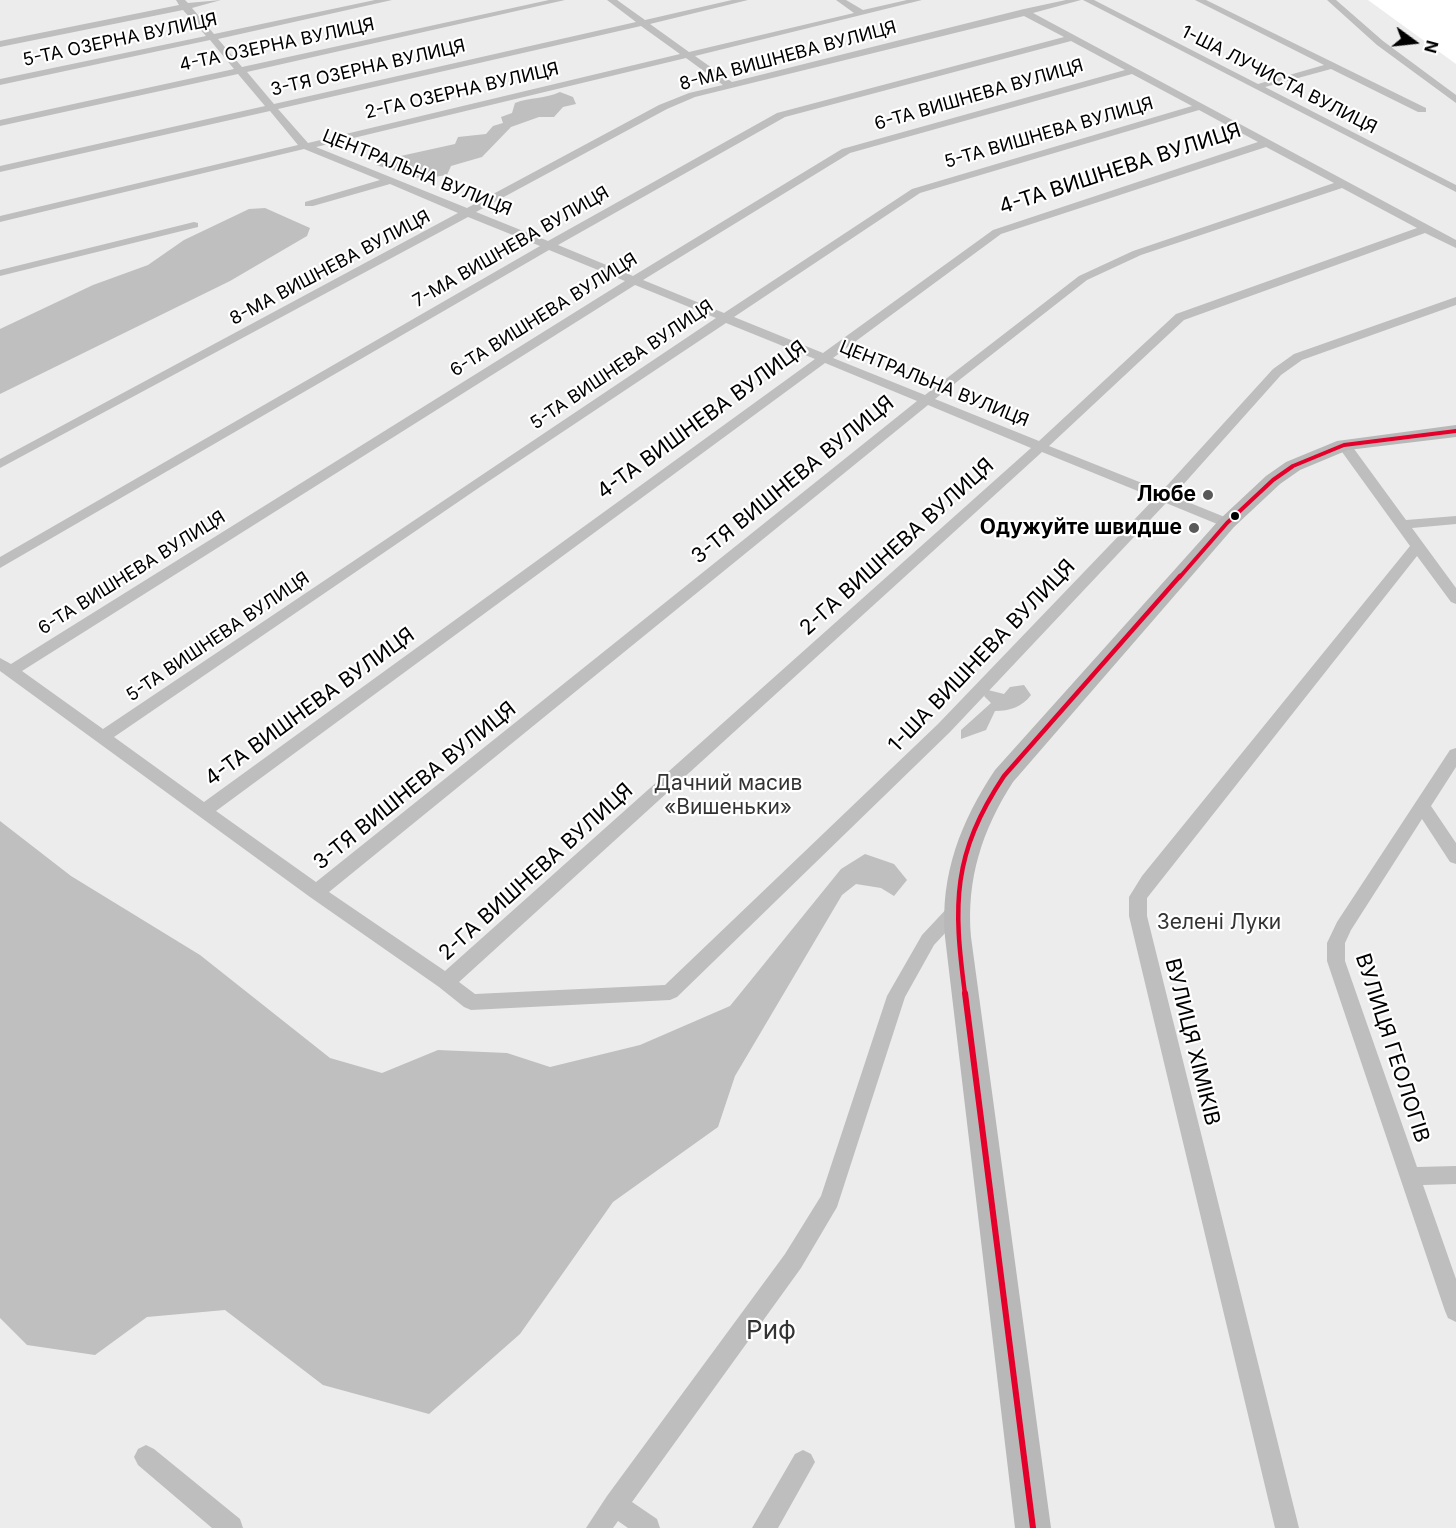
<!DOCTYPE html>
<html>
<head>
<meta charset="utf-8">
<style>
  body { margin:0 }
  #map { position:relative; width:1456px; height:1528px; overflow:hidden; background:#fff; font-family:Inter,sans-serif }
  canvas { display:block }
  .north { position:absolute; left:1384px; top:12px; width:60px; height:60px; -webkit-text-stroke:4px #fff; paint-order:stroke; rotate:105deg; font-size:16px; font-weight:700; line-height:24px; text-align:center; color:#000 }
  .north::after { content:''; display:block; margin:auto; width:21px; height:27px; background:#000; clip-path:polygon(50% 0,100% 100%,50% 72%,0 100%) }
</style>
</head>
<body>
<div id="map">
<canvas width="1456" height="1528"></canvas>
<div class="north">N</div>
</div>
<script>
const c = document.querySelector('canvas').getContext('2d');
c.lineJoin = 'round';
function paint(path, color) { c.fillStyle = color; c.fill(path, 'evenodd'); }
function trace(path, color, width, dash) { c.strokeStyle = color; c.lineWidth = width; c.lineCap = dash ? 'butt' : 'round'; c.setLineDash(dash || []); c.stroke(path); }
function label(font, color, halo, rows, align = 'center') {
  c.font = font + ' Inter,sans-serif'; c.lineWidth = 4.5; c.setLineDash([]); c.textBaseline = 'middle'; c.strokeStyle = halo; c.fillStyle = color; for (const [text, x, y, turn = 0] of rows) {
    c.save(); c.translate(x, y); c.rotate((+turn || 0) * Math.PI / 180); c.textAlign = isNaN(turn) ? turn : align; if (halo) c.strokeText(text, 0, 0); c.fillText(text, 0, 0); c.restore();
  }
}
const green = new Path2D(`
  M0,0H1368L1456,64V1528H0Z`);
const water = new Path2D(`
  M560,92L573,97L576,104L563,107L554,117H539L511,127L482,157L451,166L447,175L421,179L376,165L394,160L396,157L455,144L458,137L486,134L493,126L503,123L501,117L512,113L515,103C530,97 545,99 560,92Z
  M265,208L310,228L307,236L230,281L0,394V329L93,285L148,265L184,240L249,209Z
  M1024,685L1031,695C1022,707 1010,711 995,711L986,730L961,739V730L991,703L984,696L988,690L1004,694L1010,687Z
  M0,821L71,876L200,955L330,1058L382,1073L438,1050L507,1053L550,1067L640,1045L730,1006L841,869L865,854L894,864L907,880L894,896L881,888L856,884L842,895L735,1076L718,1127L613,1202L520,1334L429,1414L323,1385L225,1310L147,1317L95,1355L27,1345L0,1318Z`);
const street = new Path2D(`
  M176,0H185L188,3L221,0L192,8L214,34L375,0H392L218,39L242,67L549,0H565L247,72L274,104L636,22L607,0H617L645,20L732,0H748L650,24L689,52L854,13L836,0H846L863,10L907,0H922L695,56L732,82L1024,9L1066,0H1081L1033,13L1456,240V248L1425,233L1184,320L1049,446L1162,491L1273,369L1294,354L1456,297V305L1302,360L1281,375L1173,496L1232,520L1234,523L1232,526H1222L1166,503L950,732L677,997L670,1000L471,1010L464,1007L439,987L310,897L0,671V658L11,664L625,281L549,250L0,568V557L540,246L468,217L0,468V459L458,213L390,184L313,206H305V202L380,180L304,149L0,222V216L298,145L270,111L0,172V166L265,106L238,74L0,126V120L234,69L210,40L0,85V79L206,36L183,10L0,47V41L179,5ZM1024,16L1064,37L777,113L548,241L476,212L667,109L695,97ZM641,26L680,54L308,143L278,109ZM1071,41L1125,70L842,149L633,276L558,245L785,117ZM686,58L723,85L689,93L659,105L467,208L316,147ZM1132,74L1192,106L912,189L724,313L643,280L850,153ZM1199,110L1258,142L993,230L823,353L734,317L920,193ZM1266,147L1334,183L1133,251L1079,276L925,395L833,358L1001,234ZM1342,188L1417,228L1176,314L1039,441L935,399L1087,280L1141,255ZM635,285L716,318L103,729L22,671ZM726,323L815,359L204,802L114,737L480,487ZM825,363L917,401L316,882L216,811ZM928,405L1031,448L445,971L329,892ZM1042,452L1155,498L938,724L665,985L475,994L459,982Z
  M1083,0H1094L1258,84L1324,65L1195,0H1206L1426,108V112H1418L1331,69L1265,87L1456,185V192Z
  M1327,0H1336L1383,41L1456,95V103L1377,45Z
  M194,222L198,223V227L0,276V270Z
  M1344,441L1349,442L1406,520L1456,516V524L1412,528L1456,588V604L1451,602L1417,556L1147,898V916L1299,1528H1275L1129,916V897L1142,876L1410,546L1337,445Z
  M1456,748V767L1431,806L1456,843V864L1450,862L1422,819L1351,930L1345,943V961L1417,1167L1456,1166V1184L1423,1185L1456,1279V1322L1448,1318L1445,1311L1327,961V943L1337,922L1450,750Z
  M957,902L963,904L966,909L963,914L934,945L905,997L837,1207L801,1268L632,1502L657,1519L660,1528H628L618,1521L613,1528H586L607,1496L785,1254L821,1196L887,996L922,935L951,904Z
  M146,1445L154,1449L240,1519L243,1528H212L138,1465L134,1457L138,1449Z
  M803,1450L811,1454L815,1462L778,1528H752L795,1454Z`);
const secondary = new Path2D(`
  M1456,425V437L1348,450L1300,470L1280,484L1234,527L1013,782C982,830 966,880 971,937L1051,1528H1015L945,937C940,874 961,821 995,770L1220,519L1266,476L1286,462L1337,441Z`);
const bus1Far2 = new Path2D(`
  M1179,578L1227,523L1273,480L1293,466L1344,445L1456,431`);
const bus1Far1 = new Path2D(`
  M965,994C953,904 952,854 1004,776L1180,576`);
const bus1 = new Path2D(`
  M965,993L1033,1528`);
const markers = [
  [1208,495,6,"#595959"],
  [1235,516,5,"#000"],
  [1194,528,6,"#595959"]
];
const farStreetnames = [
  ["5-ТА ОЗЕРНА ВУЛИЦЯ",120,40,-12],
  ["4-ТА ОЗЕРНА ВУЛИЦЯ",277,45,-12],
  ["8-МА ВИШНЕВА ВУЛИЦЯ",788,56,-15],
  ["3-ТЯ ОЗЕРНА ВУЛИЦЯ",368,68,-13],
  ["1-ША ЛУЧИСТА ВУЛИЦЯ",1279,80,27],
  ["2-ГА ОЗЕРНА ВУЛИЦЯ",462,91,-13],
  ["6-ТА ВИШНЕВА ВУЛИЦЯ",979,95,-16],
  ["5-ТА ВИШНЕВА ВУЛИЦЯ",1049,133,-16],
  ["ЦЕНТРАЛЬНА ВУЛИЦЯ",417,173,22],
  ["7-МА ВИШНЕВА ВУЛИЦЯ",511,247,-30],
  ["8-МА ВИШНЕВА ВУЛИЦЯ",330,268,-28],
  ["6-ТА ВИШНЕВА ВУЛИЦЯ",544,315,-32],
  ["5-ТА ВИШНЕВА ВУЛИЦЯ",622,365,-34],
  ["ЦЕНТРАЛЬНА ВУЛИЦЯ",934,384,22],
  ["6-ТА ВИШНЕВА ВУЛИЦЯ",132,573,-32],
  ["5-ТА ВИШНЕВА ВУЛИЦЯ",218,637,-34]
];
const streetNames = [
  ["4-ТА ВИШНЕВА ВУЛИЦЯ",1120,169,-18],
  ["4-ТА ВИШНЕВА ВУЛИЦЯ",702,420,-36],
  ["3-ТЯ ВИШНЕВА ВУЛИЦЯ",793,480,-39],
  ["2-ГА ВИШНЕВА ВУЛИЦЯ",897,547,-42],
  ["1-ША ВИШНЕВА ВУЛИЦЯ",982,656,-46],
  ["4-ТА ВИШНЕВА ВУЛИЦЯ",310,707,-36],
  ["3-ТЯ ВИШНЕВА ВУЛИЦЯ",415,786,-39],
  ["2-ГА ВИШНЕВА ВУЛИЦЯ",536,872,-42],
  ["ВУЛИЦЯ ХІМІКІВ",1192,1042,76],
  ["ВУЛИЦЯ ГЕОЛОГІВ",1392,1048,72]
];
const poiNames = [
  ["Любе",1196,495],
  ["Одужуйте швидше",1182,528]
];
const parkNames = [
  ["Дачний масив",728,784],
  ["«Вишеньки»",728,808],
  ["Зелені Луки",1219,923]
];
const nearParknames = [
  ["Риф",771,1331]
];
paint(green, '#ececec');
paint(water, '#bfbfbf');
paint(street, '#bebebe');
paint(secondary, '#b8b8b8');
trace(bus1Far2, '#e4002b', 4);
trace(bus1Far1, '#e4002b', 4.5);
trace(bus1, '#e4002b', 6);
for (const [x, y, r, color] of markers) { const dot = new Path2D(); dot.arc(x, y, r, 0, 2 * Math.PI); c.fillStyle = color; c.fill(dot); trace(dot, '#fff', 2); }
label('18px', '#000', '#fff', farStreetnames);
label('21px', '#000', '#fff', streetNames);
label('bold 21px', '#000', '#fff', poiNames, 'right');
label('21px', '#333', '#fff', parkNames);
label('26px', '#333', '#fff', nearParknames);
</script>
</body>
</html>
